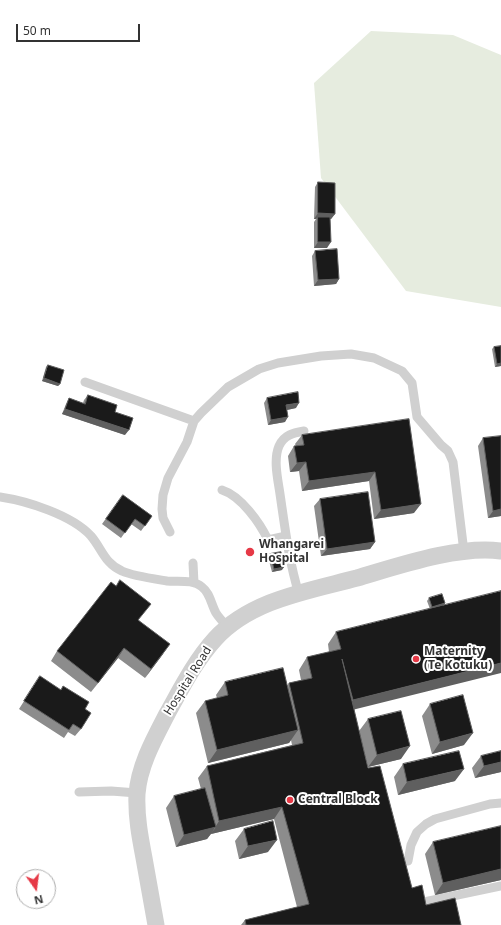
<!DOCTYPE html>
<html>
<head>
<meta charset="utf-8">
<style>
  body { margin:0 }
  #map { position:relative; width:501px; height:925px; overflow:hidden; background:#fff; font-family:"Noto Sans",sans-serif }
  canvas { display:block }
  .north { position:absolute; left:16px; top:869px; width:40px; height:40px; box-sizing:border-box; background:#fff; border:1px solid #adadad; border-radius:50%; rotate:166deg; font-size:11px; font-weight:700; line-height:16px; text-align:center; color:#333 }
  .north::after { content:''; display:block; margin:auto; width:14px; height:18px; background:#e63946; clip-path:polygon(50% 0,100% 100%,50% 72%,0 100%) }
  .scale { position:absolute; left:16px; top:24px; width:124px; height:18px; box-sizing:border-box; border:2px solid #333; border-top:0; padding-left:5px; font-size:12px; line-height:14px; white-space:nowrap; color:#333; -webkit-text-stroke:3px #fff; paint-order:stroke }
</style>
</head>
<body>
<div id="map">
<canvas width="501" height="925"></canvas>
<div class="north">N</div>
<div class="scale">50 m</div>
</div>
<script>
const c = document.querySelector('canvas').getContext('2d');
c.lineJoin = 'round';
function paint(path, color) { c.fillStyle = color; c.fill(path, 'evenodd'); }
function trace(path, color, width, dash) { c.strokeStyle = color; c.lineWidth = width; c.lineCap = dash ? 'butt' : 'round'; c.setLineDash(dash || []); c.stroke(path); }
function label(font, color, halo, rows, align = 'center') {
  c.font = font + ' "Noto Sans",sans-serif'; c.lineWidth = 4; c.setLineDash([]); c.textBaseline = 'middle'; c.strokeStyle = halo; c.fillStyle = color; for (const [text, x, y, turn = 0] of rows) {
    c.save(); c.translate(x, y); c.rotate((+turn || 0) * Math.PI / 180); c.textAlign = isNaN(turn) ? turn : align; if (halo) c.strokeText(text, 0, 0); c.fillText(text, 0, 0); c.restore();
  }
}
const green = new Path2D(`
  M371,31L453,35L501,55V307L406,291L321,178L314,83Z`);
const service = new Path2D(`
  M85,382L194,421
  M222,490C241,496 260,523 268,540L286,536
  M0,497C27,501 72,515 91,536C102,549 105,564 122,571C133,576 155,579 167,581C178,582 193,579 202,587C210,593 211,604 216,613C219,618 224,623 228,627
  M170,532L163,518L162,509L163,495L168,478L187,442L194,421L201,413L228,387L259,369L278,363L321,356L351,354L374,358L402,371L412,383L417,417L441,445L448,451L453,462L464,552
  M193,563L194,583
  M299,594C289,562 285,528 280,494C278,480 273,460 279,446C284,435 293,433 304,431
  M79,792L111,791L137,793
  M408,861L411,845L417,832L426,824L435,819L490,804L501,803
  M416,897L419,901L424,902L501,886`);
const minor = new Path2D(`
  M156,925C152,903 148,881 144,858C140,837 136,816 137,794C139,766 154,739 167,714C181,689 195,661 215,639C250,600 308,591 357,578C398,566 459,545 501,551`);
const wall = new Path2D(`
  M318,182L335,214L331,219H330L327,248H314V222L316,219H314L315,187Z
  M315,251L339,279L336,284L314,286L312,256Z
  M501,346V366L495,367L492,349L494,347Z
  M48,365L60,384L58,386L42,381L46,367Z
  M88,395L115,412L125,435L62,414L66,404L69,398L83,403L84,400Z
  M267,398L296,408L287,410L285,422L268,425L264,403Z
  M409,419L414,513L374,519L369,481L302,491L299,471L290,472L288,456L294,446H296L295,444L302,435Z
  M501,436V516L488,518L478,446L483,438Z
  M123,495L152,516L141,531L131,524L121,538L102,524Z
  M320,499L375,542L370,549L321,556L314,506Z
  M270,554L282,570L272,572L268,557Z
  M429,598L445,603L354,710L359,731L368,719L401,759L368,767L363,747L368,768L412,888L426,905L461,925H241L245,920L297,907L274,819L211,834L207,839L176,847L166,808L174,796L201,789L198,778L207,766L292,745L291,740L289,743L208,763L196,713L205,701L217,698L216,695L225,682L287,686L289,683L301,680L299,670L307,657L329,652L328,644L336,632L430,609L427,601Z
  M139,620L163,654L145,678L118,658L91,692L51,661L57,651Z
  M40,676L85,709L81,729L75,736L68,732L64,738L19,709Z
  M430,704L464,745L432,754L422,716Z
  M501,751V772L475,778L472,768L481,756Z
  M403,764L455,781L398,795L394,777Z
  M501,826V880L435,895L425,854L433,842Z
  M244,829L268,852L239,859L235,841Z`);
const shadedWall = new Path2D(`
  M318,213L335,214L331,219H318V217L316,219H314Z
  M318,242H331L327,248H314Z
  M339,279L336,284L314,286L318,280Z
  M501,363V366L495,367L497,364Z
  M44,378L60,384L58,386L42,381Z
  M299,403L296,408L282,411L286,405Z
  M65,409L129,430L125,435L62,414Z
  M288,417L285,422L268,425L271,420Z
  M306,462L299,471L290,472L297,463Z
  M375,472L369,481L302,491L309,481Z
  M421,504L414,513L374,519L381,510Z
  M501,509V516L488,518L493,511Z
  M375,542L370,549L321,556L327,549Z
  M284,567L282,570L272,572L274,569Z
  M445,603L443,606L430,610L432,607Z
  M170,644L163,654L145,678L151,669Z
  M124,648L118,658L91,692L98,683Z
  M501,663V673L344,712L353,700Z
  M298,730L289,743L208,763L217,750Z
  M473,733L464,745L432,754L440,742Z
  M410,746L401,759L368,767L377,755Z
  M501,762V772L475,778L484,766Z
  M464,769L455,781L398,795L407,782Z
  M282,807L274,819L211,834L219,821Z
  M216,827L207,839L176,847L184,835Z
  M277,840L268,852L239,859L248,846Z
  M501,869V880L435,895L443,883Z`);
const building = new Path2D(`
  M318,182L335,183V214L318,213Z
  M318,217H330L331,242H318Z
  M337,249L339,279L318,280L315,251Z
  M501,346V363L497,364L494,347Z
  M48,365L64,370L60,384L44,378Z
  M298,392L299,403L286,405L288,417L271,420L267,398Z
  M88,395L117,405L115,412L133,418L129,430L65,409L69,398L85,404Z
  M409,419L421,504L381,510L375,472L309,481L306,462L297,463L294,446L304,445L302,435Z
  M501,436V509L493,511L483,438Z
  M368,492L375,542L327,549L320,499Z
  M123,495L152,516L145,526L135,519L125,533L106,519Z
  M281,552L284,567L274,569L270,554Z
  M120,580L151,604L138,620L170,644L151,669L124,648L98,683L57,651L111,582L116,586Z
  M501,591V663L353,700L342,659L368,768L380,766L412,888L422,885L426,905L455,898L461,925H246L245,920L309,904L282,807L219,821L207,766L303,743L289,683L312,678L307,657L341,649L336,632Z
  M442,594L445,603L432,607L429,598Z
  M283,668L298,730L217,750L205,701L228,695L225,682Z
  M40,676L61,690L63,686L89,702L85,709L91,713L81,729L73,724L69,730L24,701Z
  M463,695L473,733L440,742L430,704Z
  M401,711L410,746L377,755L368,719Z
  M459,751L464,769L407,782L403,764Z
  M501,751V762L484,766L481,756Z
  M205,788L216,827L184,835L174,796Z
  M273,821L277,840L248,846L244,829Z
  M501,826V869L443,883L433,842Z`);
const markers = [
  [250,552,5,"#e63946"],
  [416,659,4,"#e63946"],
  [290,800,4,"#e63946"]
];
const poiNames = [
  ["Whangarei",259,545],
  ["Hospital",259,559],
  ["Maternity",424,652],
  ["(Te Kotuku)",424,666],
  ["Central Block",298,800]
];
const streetNames = [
  ["Hospital Road",188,681,-58]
];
paint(green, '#e6ecdf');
trace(service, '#d0d0d0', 9);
trace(minor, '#d0d0d0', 17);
paint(wall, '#8c8c8c');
paint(shadedWall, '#5f5f5f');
paint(building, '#1a1a1a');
trace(building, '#5f5f5f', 1);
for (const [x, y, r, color] of markers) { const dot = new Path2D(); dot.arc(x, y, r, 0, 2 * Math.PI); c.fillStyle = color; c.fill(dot); trace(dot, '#fff', 1.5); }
label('bold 12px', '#333', '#fff', poiNames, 'left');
label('12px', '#333', '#fff', streetNames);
</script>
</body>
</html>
